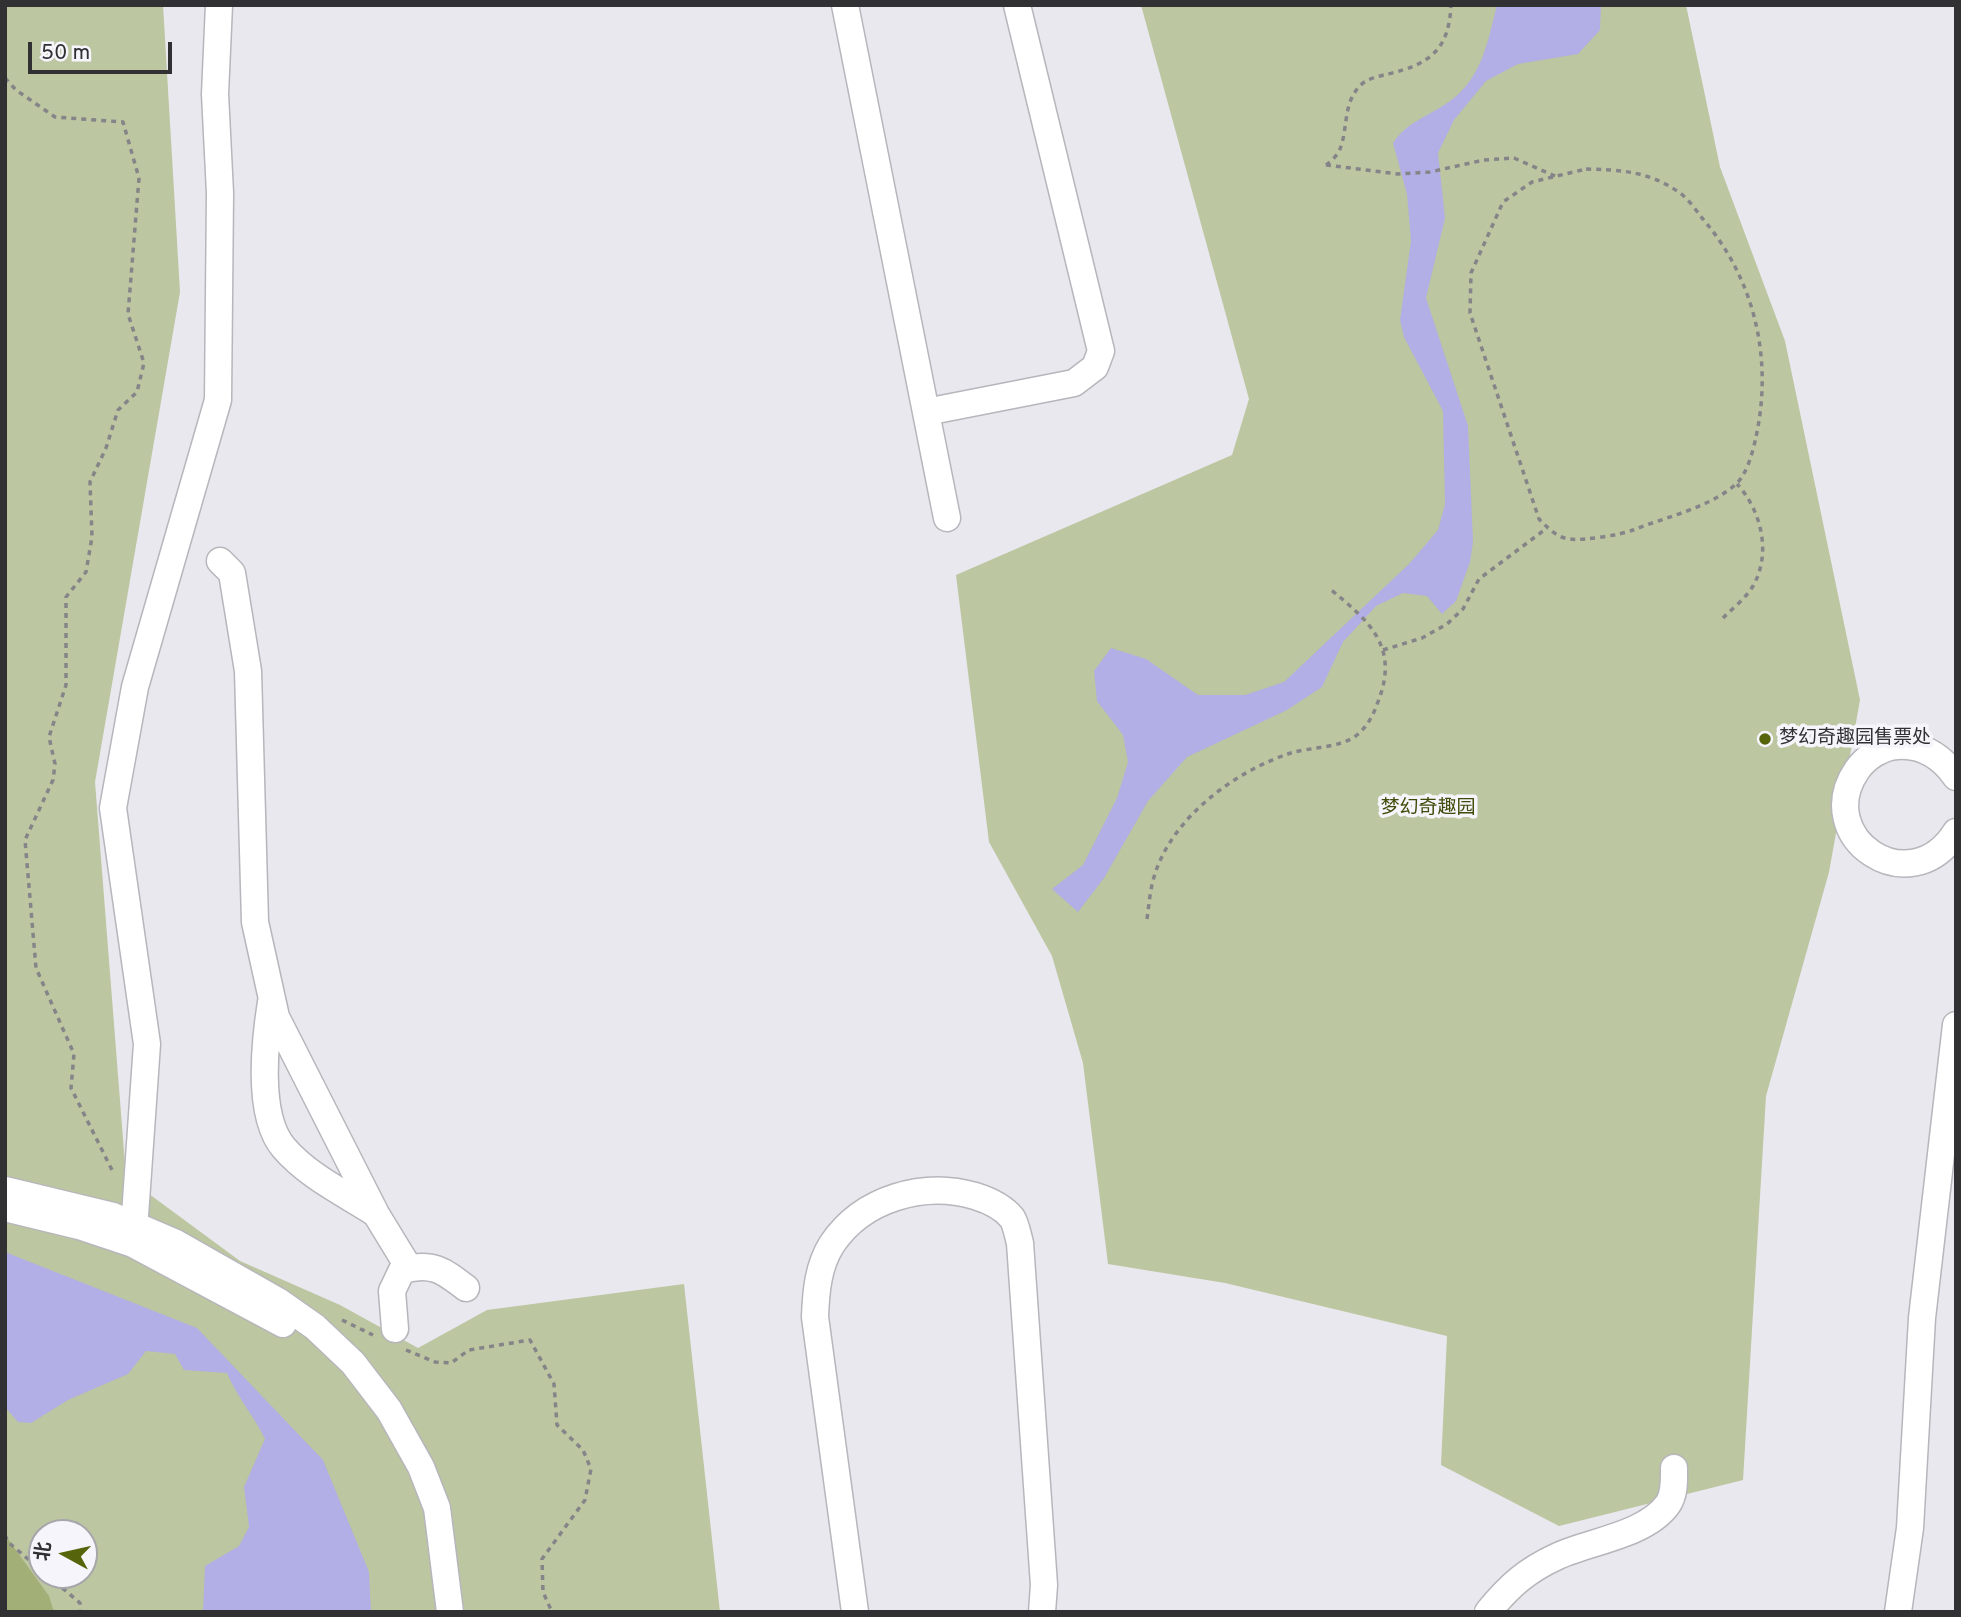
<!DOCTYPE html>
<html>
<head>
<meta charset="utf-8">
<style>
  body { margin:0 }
  #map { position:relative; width:1961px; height:1617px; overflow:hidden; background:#e8e8ee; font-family:Overpass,"Noto Sans SC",sans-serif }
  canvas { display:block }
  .frame { position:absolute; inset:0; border:7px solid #313133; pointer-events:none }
  .north { position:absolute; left:28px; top:1519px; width:70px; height:70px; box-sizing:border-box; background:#f5f5fb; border:2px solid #a7a7ab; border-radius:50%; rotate:278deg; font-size:19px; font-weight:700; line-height:28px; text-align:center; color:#313133 }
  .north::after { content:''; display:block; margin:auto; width:24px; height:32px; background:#56650b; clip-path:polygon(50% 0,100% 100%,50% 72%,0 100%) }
  .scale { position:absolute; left:28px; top:42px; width:144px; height:32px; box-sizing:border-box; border:4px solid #313133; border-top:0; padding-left:9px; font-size:21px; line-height:24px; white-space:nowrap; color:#313133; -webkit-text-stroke:5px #f5f5fb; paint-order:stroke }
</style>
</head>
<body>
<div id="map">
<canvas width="1961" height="1617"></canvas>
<div class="frame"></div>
<div class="north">北</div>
<div class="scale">50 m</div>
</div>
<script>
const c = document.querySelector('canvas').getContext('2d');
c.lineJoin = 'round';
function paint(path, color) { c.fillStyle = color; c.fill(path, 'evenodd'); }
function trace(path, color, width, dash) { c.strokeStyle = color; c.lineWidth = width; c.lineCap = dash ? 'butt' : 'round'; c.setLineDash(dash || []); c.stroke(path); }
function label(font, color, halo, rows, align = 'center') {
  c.font = font + ' Overpass,"Noto Sans SC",sans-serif'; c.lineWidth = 7; c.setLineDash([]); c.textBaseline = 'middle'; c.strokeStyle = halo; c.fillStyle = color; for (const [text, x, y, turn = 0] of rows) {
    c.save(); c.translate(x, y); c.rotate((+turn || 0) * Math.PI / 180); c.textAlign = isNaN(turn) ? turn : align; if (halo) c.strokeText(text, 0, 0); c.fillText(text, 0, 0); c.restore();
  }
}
const green = new Path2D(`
  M5,5H163L180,292L95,782L126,1177L240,1261L340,1305L418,1348L487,1310L684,1284L720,1612H5ZM42,1533H84V1575H42Z
  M1141,5H1686L1720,167L1785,341L1860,700L1829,872L1766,1096L1743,1480L1559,1526L1441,1465L1447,1336L1225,1283L1108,1264L1083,1063L1052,956L989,842L956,575L1232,455L1249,399Z`);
const forest = new Path2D(`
  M5,1535L49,1596L54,1612H5Z`);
const water = new Path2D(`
  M1497,5H1601L1600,30L1578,54L1518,64L1486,81L1454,120L1438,153L1445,218L1426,298L1468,426L1473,542L1470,562L1456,601L1442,614L1427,596L1403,593L1376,606L1343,642L1322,687L1287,710L1187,757L1148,801L1104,878L1078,912L1052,889L1083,865L1117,798L1128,762L1123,735L1097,701L1094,671L1111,648L1146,659L1198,695H1245L1284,682L1409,564L1438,530L1445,504L1443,411L1404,337L1400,320L1411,241L1407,194L1393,143C1408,120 1433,115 1454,98C1483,74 1488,40 1497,5Z
  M5,1252L197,1328L323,1460L369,1572L371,1612H203L205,1566L239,1546L249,1527L244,1487L265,1439C254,1416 237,1397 227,1373L184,1370L175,1354L146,1351L128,1374L68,1400L31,1423L18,1422L5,1407Z`);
const path = new Path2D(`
  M5,78L16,90L55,117L123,122L139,178L128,314L144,363L137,392L118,410L106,448L90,482L92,537L86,572L66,597V685L49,737L55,764L53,780L25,840L36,968L74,1054L71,1088L114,1174
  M1326,165L1398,174L1430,172L1484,160L1514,158L1555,176
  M1326,165C1331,161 1338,155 1340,149C1348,129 1343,104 1359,87C1365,79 1379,76 1388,74C1430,64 1449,50 1451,5
  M1586,169C1620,170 1648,171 1677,191C1687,197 1695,209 1702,218C1755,279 1773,359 1756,437C1753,451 1747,475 1735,485C1708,508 1666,517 1633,530C1620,535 1583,541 1570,539C1557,538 1548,528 1539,519L1470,313L1471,273L1503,202L1532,182Z
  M1723,618C1733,608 1746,598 1753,586C1772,553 1761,510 1737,484
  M1383,650L1422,638L1447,624L1463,609L1479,579L1547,528
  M1147,919C1149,905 1150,890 1154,877C1171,818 1235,771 1291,753C1311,747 1341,748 1357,735C1369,725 1374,713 1379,699C1399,646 1368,620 1330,589
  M342,1320L373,1335
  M406,1350L435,1362L451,1363L469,1350L530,1340L554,1384L557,1425L583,1450L591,1469L585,1500L542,1559L543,1592L552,1612
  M5,1535L8,1542L42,1571
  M47,1575L80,1603V1612`);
const minor = new Path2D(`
  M845,5L947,518
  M926,412L1074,383L1095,367L1101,351L1017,5
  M220,561L232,573L248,671L255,922L276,1017L376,1214L409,1268
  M1956,777C1942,757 1923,744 1897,746C1882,747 1866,757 1857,770C1811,837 1910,905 1956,832
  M271,1002C265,1040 256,1116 284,1148C308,1176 344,1193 375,1213
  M5,1190L113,1216L176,1243L278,1301L315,1327L353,1363L389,1410L421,1467L437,1508L450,1612
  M5,1208L79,1226L133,1244L283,1324
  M133,1244L147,1044L113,808L135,687L218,400L220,193L215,94L219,5
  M395,1329L392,1291L402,1270C432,1262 443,1270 466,1288
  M855,1612L815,1317C816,1291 818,1266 832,1244C863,1198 924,1181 975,1196C988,1200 1003,1207 1012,1218C1016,1224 1018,1236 1020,1243L1044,1585L1042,1612
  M1488,1612C1509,1586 1527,1570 1558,1556C1591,1541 1646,1535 1668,1504C1675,1494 1674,1479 1674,1468
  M1898,1612L1910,1528L1922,1318L1956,1025`);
const markers = [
  [1765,739,7,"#56650b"]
];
const poiNames = [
  ["梦幻奇趣园售票处",1779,739]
];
const parkNames = [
  ["梦幻奇趣园",1428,809]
];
paint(green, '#bcc6a0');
paint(forest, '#a2b078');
paint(water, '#b1afe5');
trace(minor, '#b6b6bc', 29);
trace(path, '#858589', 3.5, [5, 5]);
trace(minor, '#fff', 26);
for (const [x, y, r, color] of markers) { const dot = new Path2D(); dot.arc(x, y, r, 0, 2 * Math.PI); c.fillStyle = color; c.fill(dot); trace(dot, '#f5f5fb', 2.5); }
label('19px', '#313133', '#f5f5fb', poiNames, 'left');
label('19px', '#404b0a', '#f5f5fb', parkNames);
</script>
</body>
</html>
